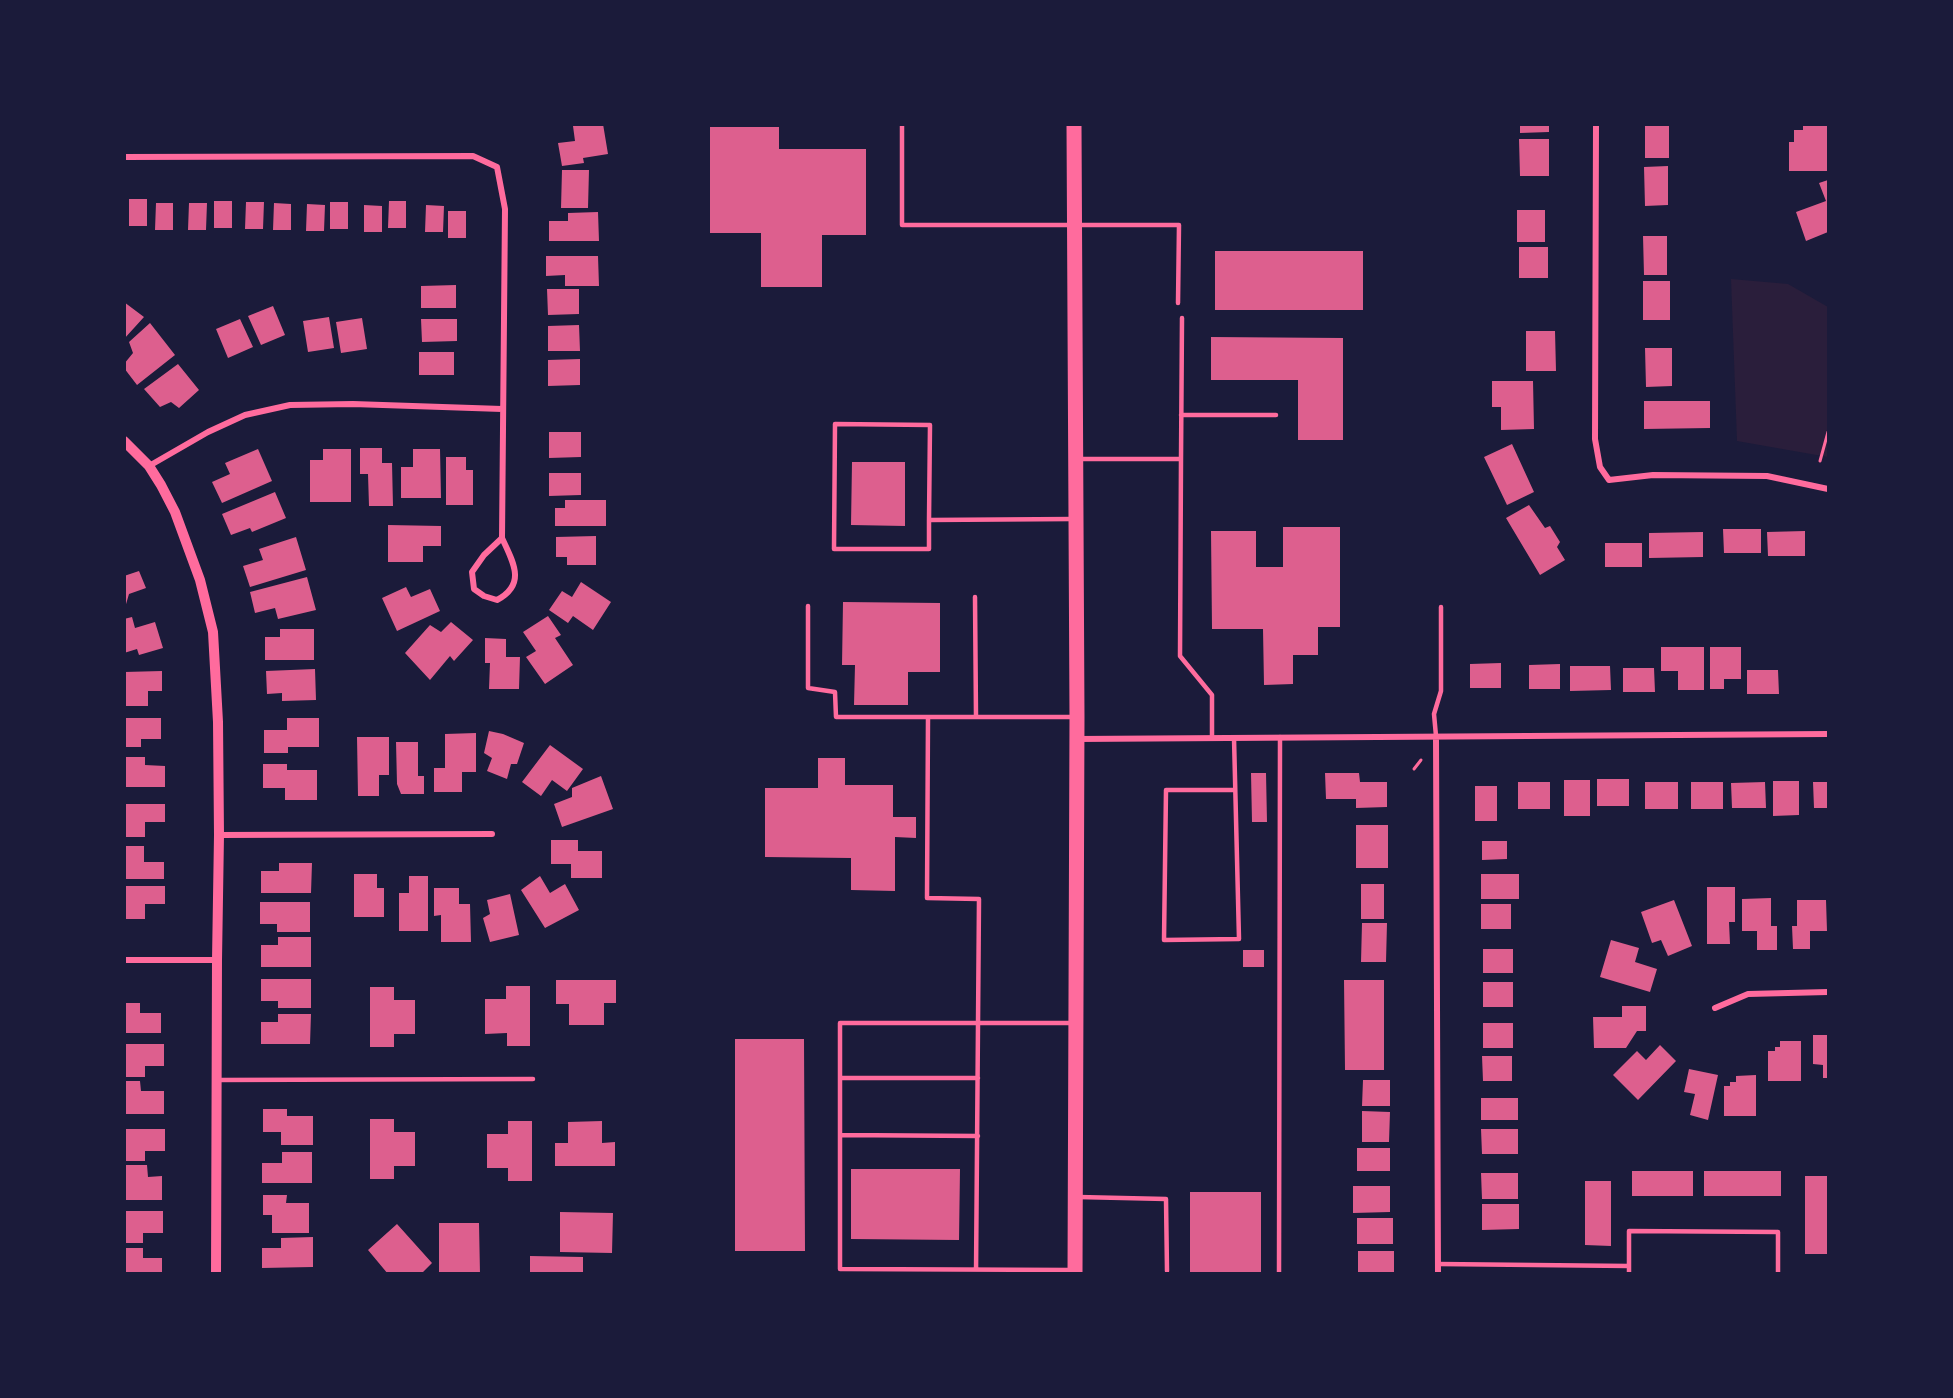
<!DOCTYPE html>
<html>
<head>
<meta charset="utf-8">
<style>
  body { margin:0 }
  #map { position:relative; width:1953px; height:1398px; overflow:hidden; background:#1b1b3a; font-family:"Work Sans",sans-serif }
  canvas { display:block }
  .frame { position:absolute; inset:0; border:126px solid #1b1b3a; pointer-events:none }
</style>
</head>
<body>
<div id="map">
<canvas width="1953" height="1398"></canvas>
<div class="frame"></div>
</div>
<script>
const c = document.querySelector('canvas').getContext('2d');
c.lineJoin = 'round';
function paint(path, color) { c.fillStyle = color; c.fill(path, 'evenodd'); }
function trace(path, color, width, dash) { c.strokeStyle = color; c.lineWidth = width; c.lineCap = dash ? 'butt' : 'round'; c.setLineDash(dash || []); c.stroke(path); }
const green = new Path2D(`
  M1731,279L1788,284L1828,307V457L1737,441Z`);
const building = new Path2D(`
  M585,124H603L608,154L583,158L584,163L562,166L558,143L575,141L573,126Z
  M1520,124H1549V132L1520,133Z
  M1645,124H1669V158H1645Z
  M1803,124H1828V171H1789V142H1794V130H1803Z
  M710,127H779V149H866V235H822V287H761V233H710Z
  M1519,139H1549V176H1520Z
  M1668,166V205L1645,206L1644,167Z
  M562,170H589L588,208H561Z
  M1828,180V232L1806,241L1796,212L1826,201L1819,183Z
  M129,199H147V226H129Z
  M214,201H232V228H214Z
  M389,201H406V228H388Z
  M246,202H264L263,229H245Z
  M330,202H348V229H330Z
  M156,203H173V230H155Z
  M189,203H207L206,230H188Z
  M274,203L291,204V230H273Z
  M307,204L325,205L324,231H306Z
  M364,205L382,206V232H364Z
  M426,205L444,206L443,232H425Z
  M1517,210H1545V242H1517Z
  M448,211H466V238H448Z
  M598,212L599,241H549V221H568V213Z
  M1643,236H1667V275H1644Z
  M1519,247H1548V278H1519Z
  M1215,251H1363V310H1215Z
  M546,256H598L599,286H565V275L546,276Z
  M1643,281H1670V320H1643Z
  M456,285V308H421V286Z
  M547,289H579V314L548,315Z
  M124,302L144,317L124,339Z
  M273,306L285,335L261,345L248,316Z
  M329,317L334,348L308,352L303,321Z
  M362,318L367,349L341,353L336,322Z
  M240,319L253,347L228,358L216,329Z
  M421,319H457V341L422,342Z
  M150,323L175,355L137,385L124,368V364L133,353L129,342Z
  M579,325L580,351H548V326Z
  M1526,331H1555L1556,371H1526Z
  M1211,337L1343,338V440H1298V380H1211Z
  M1645,348H1672V386L1646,387Z
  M419,352H454V375H419Z
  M580,359V385L548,386V360Z
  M178,364L199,390L179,408L171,402L160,407L144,389Z
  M1492,381H1533L1534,429L1501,430V407H1492Z
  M1644,401H1710V428L1644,429Z
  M549,432H581V457L549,458Z
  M1512,444L1534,492L1507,505L1484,457Z
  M360,448H382V463H392L393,506H369L368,474H360Z
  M258,449L272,481L222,503L212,482L230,474L225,463Z
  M323,449H351V502H310V460H323Z
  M413,449H440L441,498H401V467H413Z
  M446,457H466V470H473V505H446Z
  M852,462H905V526L851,525Z
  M549,473H581V495L549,496Z
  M275,492L286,518L252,532L250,528L231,535L222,514Z
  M565,500H606V526H555V508H565Z
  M1529,505L1545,528L1550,526L1560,542L1557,547L1565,560L1540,575L1506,518Z
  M388,525L441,526V546H423V562H388Z
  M1283,527H1340V627H1318V655H1293V684L1264,685L1263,629H1212L1211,531H1256V567H1283Z
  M1723,529H1761V553H1724Z
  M1805,531V556H1768L1767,532Z
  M1703,532V557L1649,558V533Z
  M596,536V565H567V557H556V537Z
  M296,537L306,570L250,587L243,566L263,560L259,549Z
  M1605,543H1642V567H1605Z
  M139,571L146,588L129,594L124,611V576Z
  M307,577L316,610L278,619L275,608L255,613L250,592Z
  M581,582L611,602L593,630L573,616L568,623L549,610L562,591L572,597Z
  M406,587L411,597L430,589L440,611L397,631L382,598Z
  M843,602L940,603V672H908V705H854L855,665H842Z
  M548,616L561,635L555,638L573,665L545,684L526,657L536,651L523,632Z
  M132,617L135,628L155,622L163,648L139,655L137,649L124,653V619Z
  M451,622L473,640L454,661L450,656L430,680L405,653L430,625L441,632Z
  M280,629H314V660H265V637H280Z
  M485,638L506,639V657H520L519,689H489L490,663H485Z
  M1661,647H1704V690H1678V671H1661Z
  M1710,647H1741V679H1724V689H1710Z
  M1501,663V688H1470V664Z
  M1560,664V689H1529V665Z
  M1570,666H1610L1611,690L1570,691Z
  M1623,668H1654L1655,692H1623Z
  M315,669L316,700L282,701V693L267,694L266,671Z
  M1747,670H1778L1779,694H1747Z
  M162,671V691H148V706H124V672Z
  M124,718H161V739H141V747H124Z
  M287,718H319V747H288V753H264V730H287Z
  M489,731L503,734L524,743L517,764H511L507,779L487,771L492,758L484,753Z
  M476,733V772H462V792H434V768H445V734Z
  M357,737H389V775H379V796H358Z
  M396,742H418V776H424V794H401L397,784Z
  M550,745L583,769L567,791L552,780L541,796L522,782Z
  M124,757H145V765L165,766V787H124Z
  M818,758H845V785H893V817H916V838L895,837V891L851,890V858L765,857V788H818Z
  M263,764H287V770H317V800H285V788H263Z
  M1251,773H1266L1267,822H1252Z
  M1325,773H1359L1360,782H1387V807L1356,808V799H1326Z
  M601,776L613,809L562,827L554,804L572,797V788Z
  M1597,779H1629V806H1597Z
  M1564,780H1590V816H1564Z
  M1773,781H1799V815L1773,816Z
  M1518,782H1550V809H1518Z
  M1645,782H1678V809H1645Z
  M1691,782H1723V809H1691Z
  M1765,782L1766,808H1732L1731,783Z
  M1813,782H1828V808H1814Z
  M1475,786H1497V821H1475Z
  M124,804H165V822H145V837H124Z
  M1356,825H1388V868H1356Z
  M551,840H578V851H602V878H571V864H551Z
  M1482,841H1507V859L1482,860Z
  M124,846H144V862H164V879H124Z
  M279,863H312L311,893H261V871H279Z
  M354,874H377V888H384V917H354Z
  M1481,874H1519V899H1481Z
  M409,876H428V931H399V893H409Z
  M540,876L550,893L565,884L579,910L545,928L521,890Z
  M1361,884H1384V919H1361Z
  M124,886H165V904H145V919H124Z
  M1707,887H1735V922H1729L1730,944H1707Z
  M434,888H459V904H470L471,942H441V915L434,916Z
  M510,894L519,935L490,942L483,918L490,914L487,900Z
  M1771,898V926H1777V950H1757V931H1742V899Z
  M1674,900L1692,946L1668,956L1661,940L1652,943L1641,912Z
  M1797,900H1826L1827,931H1810V949H1793L1792,926H1797Z
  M260,902H310V932H277V924H260Z
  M1481,904H1511V929H1481Z
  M1362,923H1387L1386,962H1361Z
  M278,937H311V967H261V945H278Z
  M1611,940L1639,948L1635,962L1657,969L1650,992L1600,977Z
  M1483,949H1513V973H1483Z
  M1243,950H1264V967H1243Z
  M261,979H311V1008H278V1001H261Z
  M556,980H616V1003H604V1025H569V1004H556Z
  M1344,980H1384V1070H1345Z
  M1483,982H1513V1007H1483Z
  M506,986H530V1046H507V1033L485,1034V999H506Z
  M370,987H394V1000H415V1034H394V1047H370Z
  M124,1003H140V1013H161V1033H124Z
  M1622,1006H1646V1031H1637L1626,1048H1594L1593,1017H1622Z
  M278,1014H311L310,1044H261V1022H278Z
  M1483,1023H1513V1048H1483Z
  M1813,1035H1828V1078H1823V1065L1813,1064Z
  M735,1039H804L805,1251H735Z
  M1780,1041H1801V1081H1768V1051H1775V1047H1780Z
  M124,1044H164V1066H145V1077H124Z
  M1660,1045L1676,1061L1638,1100L1613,1075L1637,1051L1646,1060Z
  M1482,1056H1512V1081H1483Z
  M1689,1069L1718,1075L1708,1120L1690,1115L1695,1094L1684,1092Z
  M1756,1075V1116H1724V1086H1730V1082H1736V1076Z
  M1363,1080H1390V1106H1362Z
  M124,1081H140L141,1091H164V1114H124Z
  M1481,1098H1518V1120H1481Z
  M263,1109H287V1116H313V1145H281V1132H263Z
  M1362,1111L1390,1112L1389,1142H1362Z
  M370,1119H394V1132H415V1166H394V1179H370Z
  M508,1121H532V1181H508V1168H487V1134H508Z
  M602,1121V1143L615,1142V1166H555V1143H568V1122Z
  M124,1129H165V1151H145V1161H124Z
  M1481,1129H1518V1154H1482Z
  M1357,1148H1390V1171H1357Z
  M282,1152H312V1183H262V1163H282Z
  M124,1165H147L148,1177L162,1176V1200H124Z
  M851,1169H960L959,1240L851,1239Z
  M1632,1171H1693V1196H1632Z
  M1704,1171H1781V1196H1704Z
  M1481,1173H1518V1199H1482Z
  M1805,1176H1828V1254H1805Z
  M1585,1181H1611V1246L1585,1245Z
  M1353,1186H1390V1212L1353,1213Z
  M1190,1192H1261V1274H1190Z
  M263,1195H287L286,1203H309V1233H272V1215H263Z
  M1482,1204H1519V1229L1482,1230Z
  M124,1211H163V1233H143V1243H124Z
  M560,1212L613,1213L612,1253L560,1252Z
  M1357,1218H1393V1244H1357Z
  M439,1223H479L480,1274H439Z
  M397,1224L432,1263L421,1274H388L368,1250Z
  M313,1237V1267L262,1268V1248H281V1238Z
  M124,1248H143V1258H162V1274H124Z
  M1358,1251H1394V1274H1358Z
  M530,1256L583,1257V1274H530Z`);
const path = new Path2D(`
  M1820,461L1828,432
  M1414,769L1421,760`);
const service = new Path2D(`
  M902,124V225H1179L1178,303
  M1181,415H1276
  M1078,459H1181L1182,318
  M1181,459L1180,656L1212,695V738
  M929,520V549H834L835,424L930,425L929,520L1073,519
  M975,597L976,717H1074
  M808,606V688L835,692L836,717H976
  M928,717L927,898L979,899L976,1274
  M1436,736L1434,714L1441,691V607
  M1234,738L1239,939L1164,940L1166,790H1235
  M840,1078H978
  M217,1080L533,1079
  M840,1135L978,1136
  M1078,1197L1166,1199L1167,1271
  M1438,1264L1629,1266
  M1072,1270L840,1269V1023H1073
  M1279,1274L1280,737
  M1629,1274V1231L1778,1232V1274`);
const minor = new Path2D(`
  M1596,124L1595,439L1600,467L1609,480L1653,475L1767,476L1828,489
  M124,157L473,156L497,167L505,209L502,538C513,562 527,584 497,600L484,596L474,589L472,572L484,555L502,538
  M149,466L208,432L245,415L290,405L353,404L502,409
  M1436,736L1438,1274
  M1077,739L1828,734
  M219,835L492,834
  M124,960H217
  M1715,1008L1748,994L1828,992`);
const tertiary = new Path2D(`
  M124,441L149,466L161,485L175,512L200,580L213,632L218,722L219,835L217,960L216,1274`);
const primary = new Path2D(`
  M1074,124L1077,717L1075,1274`);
paint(green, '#2a1e3b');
paint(building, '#dd5f8e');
trace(path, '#ff6b9d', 3);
trace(service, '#ff6b9d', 4.5);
trace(minor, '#ff6b9d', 6);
trace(tertiary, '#ff6b9d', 10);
trace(primary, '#ff6b9d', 15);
</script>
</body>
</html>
